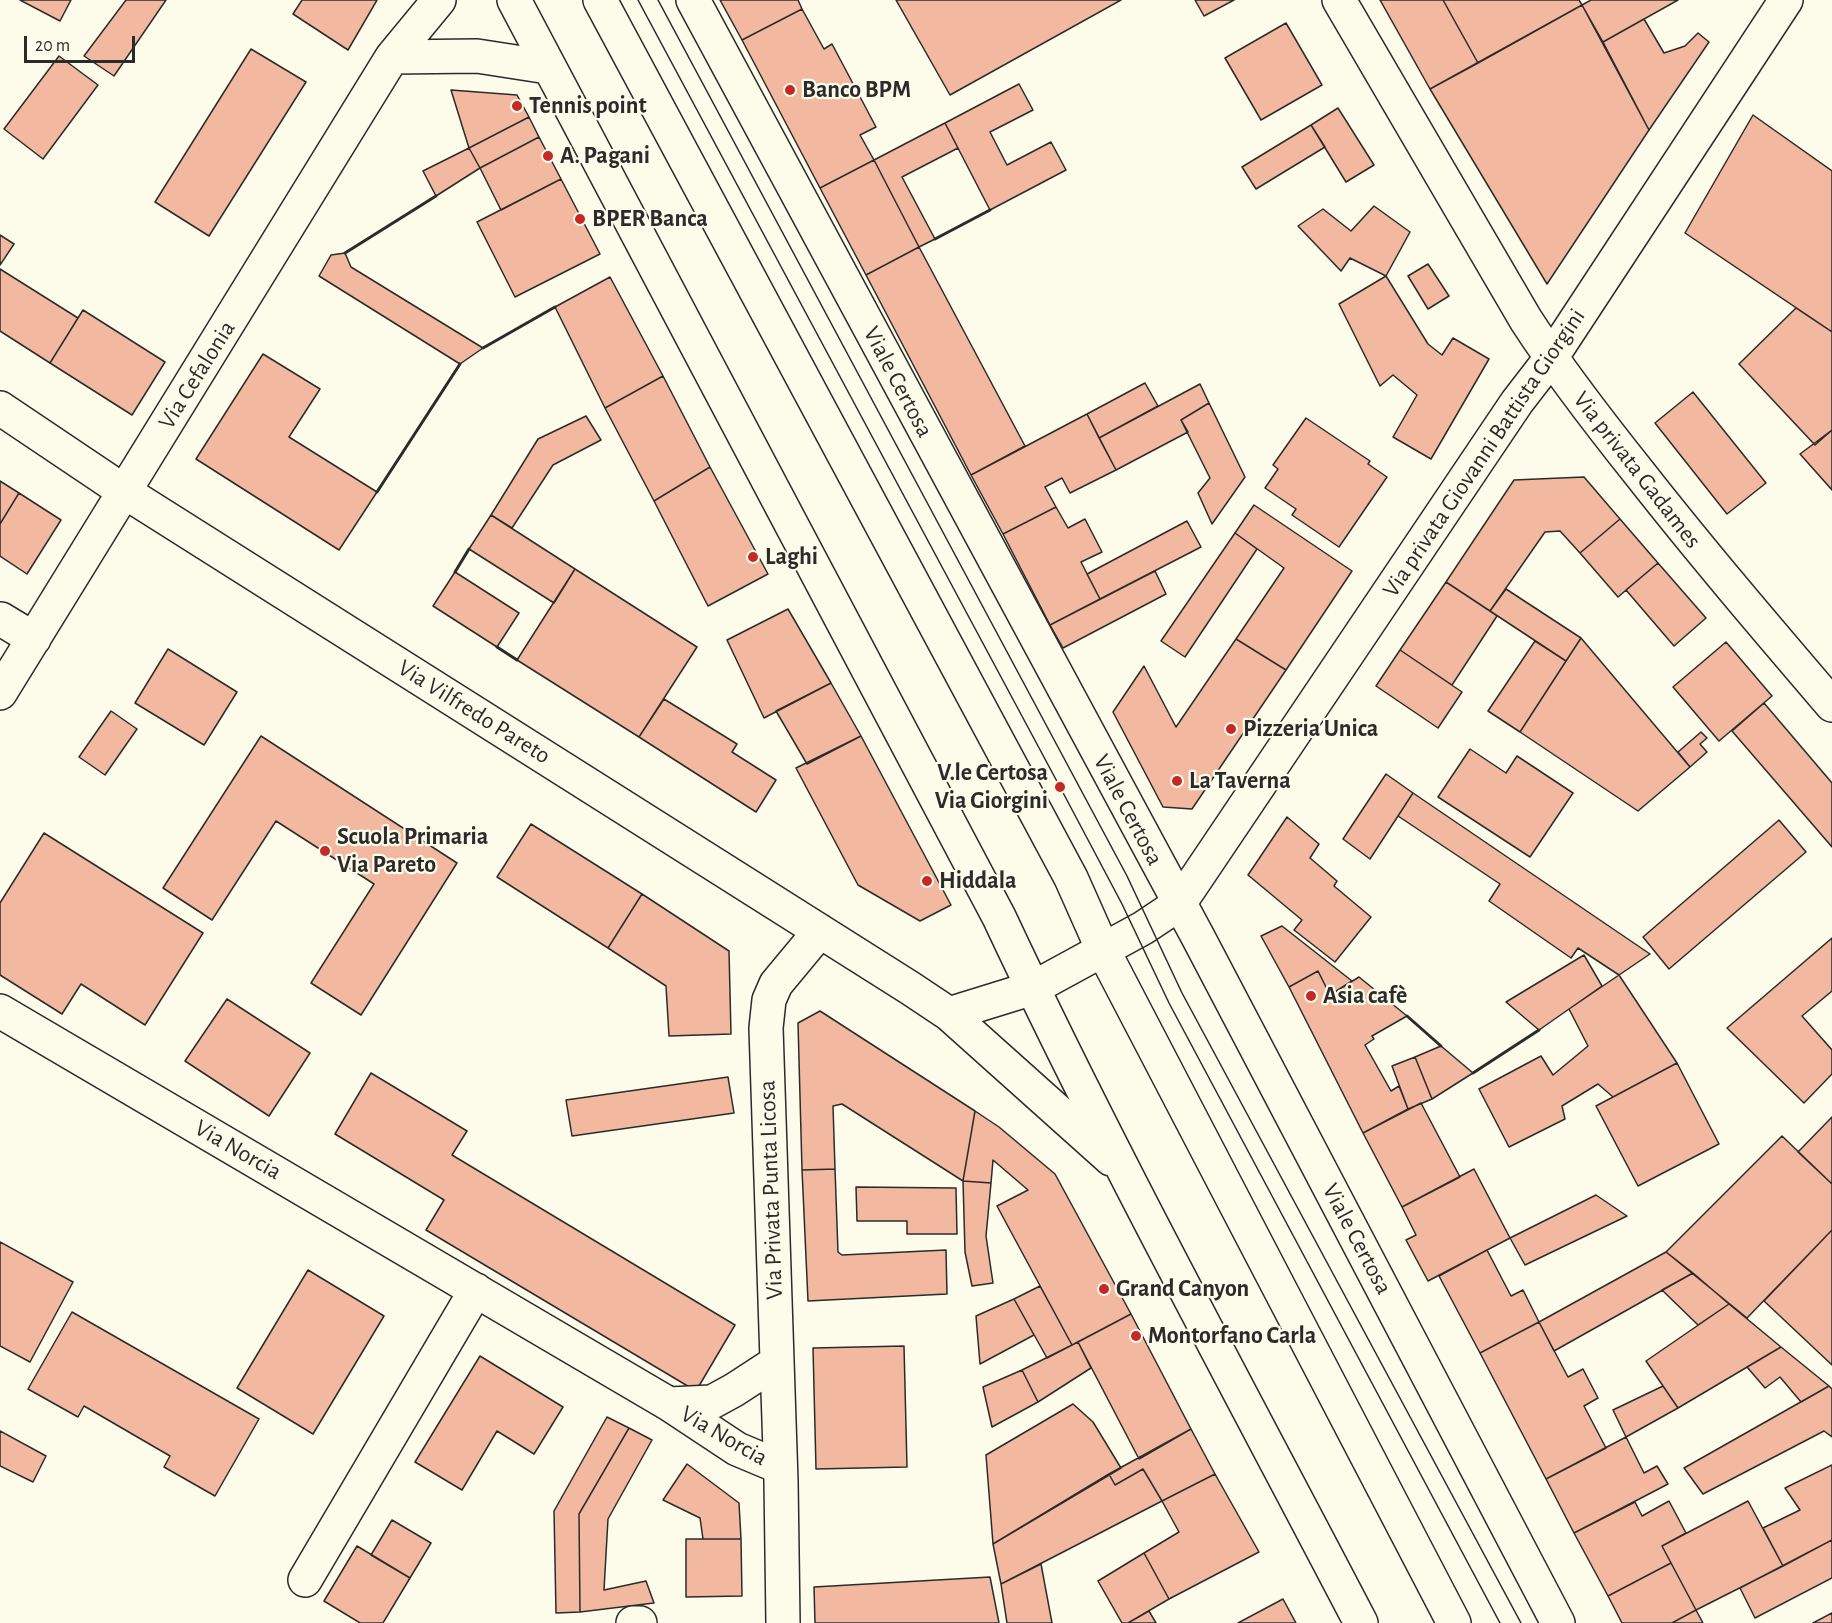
<!DOCTYPE html>
<html>
<head>
<meta charset="utf-8">
<style>
  body { margin:0 }
  #map { position:relative; width:1832px; height:1623px; overflow:hidden; background:#fdfbea; font-family:"Alegreya Sans",sans-serif }
  canvas { display:block }
  .scale { position:absolute; left:24px; top:36px; width:111px; height:27px; box-sizing:border-box; border:3px solid #2b2b2b; border-top:0; padding-left:8px; font-size:18px; line-height:21px; white-space:nowrap; color:#2b2b2b; -webkit-text-stroke:4px #fdfbea; paint-order:stroke }
</style>
</head>
<body>
<div id="map">
<canvas width="1832" height="1623"></canvas>
<div class="scale">20 m</div>
</div>
<script>
const c = document.querySelector('canvas').getContext('2d');
c.lineJoin = 'round';
function paint(path, color) { c.fillStyle = color; c.fill(path, 'evenodd'); }
function trace(path, color, width, dash) { c.strokeStyle = color; c.lineWidth = width; c.lineCap = dash ? 'butt' : 'round'; c.setLineDash(dash || []); c.stroke(path); }
function label(font, color, halo, rows, align = 'center') {
  c.font = font + ' "Alegreya Sans",sans-serif'; c.lineWidth = 4.5; c.setLineDash([]); c.textBaseline = 'middle'; c.strokeStyle = halo; c.fillStyle = color; for (const [text, x, y, turn = 0] of rows) {
    c.save(); c.translate(x, y); c.rotate((+turn || 0) * Math.PI / 180); c.textAlign = isNaN(turn) ? turn : align; if (halo) c.strokeText(text, 0, 0); c.fillText(text, 0, 0); c.restore();
  }
}
const building = new Path2D(`
  M20,0H71L60,21Z
  M126,0H166L114,76L84,56Z
  M302,0H377L348,50L293,14Z
  M720,0H798L802,9L742,40Z
  M896,0H1121L950,95Z
  M1195,0H1234L1204,16Z
  M1380,0H1443L1478,63L1430,89Z
  M1443,0H1579L1582,5L1478,63Z
  M1591,0H1678L1603,42L1582,5Z
  M1582,5L1649,130L1547,284L1430,89Z
  M802,9L824,49L832,44L876,127L860,135L874,160L820,188L742,40Z
  M1644,19L1664,53L1685,46L1698,33L1709,42L1649,130L1603,42Z
  M1286,23L1322,85L1261,120L1225,58Z
  M251,49L306,82L209,236L155,202Z
  M59,56L98,85L43,159L4,129Z
  M1019,84L1033,110L990,132L1007,165L1051,142L1066,170L990,210L945,123Z
  M451,90L517,95L529,117L469,148Z
  M1338,108L1374,165L1346,182L1311,125Z
  M1753,115L1832,171V332L1685,233Z
  M529,117L539,137L480,168L469,148Z
  M945,123L958,148L902,177L935,239L919,247L874,160Z
  M1311,125L1325,147L1256,189L1242,167Z
  M539,137L561,179L501,210L480,168Z
  M469,148L480,168L436,196L423,171Z
  M874,160L919,247L866,275L820,188Z
  M561,179L600,254L515,297L477,222Z
  M1374,206L1410,232L1386,276L1350,258L1341,271L1298,226L1323,209L1351,231Z
  M0,235L14,244L0,265Z
  M919,247L1025,446L971,475L866,275Z
  M345,253L351,267L483,348L460,364L319,276L331,255Z
  M1428,264L1449,296L1428,309L1408,276Z
  M0,269L78,318L50,363L0,331Z
  M1386,276L1428,344L1442,355L1453,338L1489,359L1431,459L1393,437L1417,395L1393,375L1380,386L1339,304Z
  M610,277L663,376L605,408L555,307Z
  M1796,308L1832,332V430L1815,445L1739,364Z
  M83,310L165,362L132,415L50,363Z
  M263,354L320,389L289,437L377,492L339,550L196,459Z
  M663,376L710,467L654,501L605,408Z
  M1145,383L1158,406L1099,438L1087,414Z
  M1200,384L1209,403L1181,420L1188,432L1116,470L1099,438Z
  M1693,392L1766,483L1727,514L1655,423Z
  M1209,403L1245,477L1212,524L1198,493L1210,478L1181,420Z
  M1087,414L1116,470L1070,493L1062,478L1045,487L1056,507L1003,534L971,475Z
  M586,416L601,440L553,465L512,528L491,515L538,439Z
  M1306,418L1370,461L1368,464L1387,477L1339,547L1292,515L1296,509L1265,488L1278,469L1273,465Z
  M1832,430V490L1800,454Z
  M710,467L768,574L708,606L654,501Z
  M1584,477L1620,519L1580,553L1560,531L1545,532L1490,611L1446,582L1514,480Z
  M0,481L19,493L0,524Z
  M19,493L61,520L27,574L0,556V524Z
  M1254,505L1352,571L1286,670L1236,639L1284,568L1235,533Z
  M1056,507L1068,528L1085,519L1102,552L1081,562L1100,599L1050,625L1003,534Z
  M491,515L575,569L554,603L469,549Z
  M1620,519L1658,563L1618,597L1580,553Z
  M1187,521L1201,547L1100,599L1087,574Z
  M1235,533L1257,549L1185,657L1161,641Z
  M1658,563L1706,618L1674,646L1626,590Z
  M575,569L697,647L639,737L517,660Z
  M1155,571L1166,594L1063,648L1050,625Z
  M455,572L519,613L497,647L433,606Z
  M1446,582L1497,616L1452,685L1400,650Z
  M1506,589L1581,638L1566,661L1490,611Z
  M788,609L831,683L764,718L727,640Z
  M1581,638L1690,767L1638,811L1520,732Z
  M1236,639L1286,670L1192,809L1163,807L1113,712L1144,666L1176,727Z
  M1535,641L1566,661L1520,732L1488,711Z
  M1726,642L1772,696L1719,741L1673,687Z
  M168,649L237,692L204,745L135,703Z
  M1400,650L1462,692L1438,728L1376,686Z
  M831,683L861,736L807,764L776,711Z
  M664,699L737,744L732,752L776,780L756,812L639,737Z
  M1764,703L1832,783V847L1732,731Z
  M111,711L137,729L105,775L79,757Z
  M1701,732L1707,738L1700,744L1707,752L1690,767L1678,752Z
  M261,736L457,863L361,1015L311,983L374,884L276,821L212,920L163,888Z
  M861,736L951,905L920,921L858,885L796,768Z
  M1470,749L1506,773L1517,756L1573,793L1530,857L1438,797Z
  M1386,774L1413,793L1370,859L1343,839Z
  M1413,793L1650,954L1619,975L1578,948L1571,958L1489,901L1500,884L1398,816Z
  M1287,817L1319,844L1310,858L1337,881L1334,886L1371,917L1335,962L1294,930L1302,920L1248,875Z
  M1779,820L1806,852L1669,969L1643,937Z
  M531,824L642,894L608,948L497,877Z
  M44,833L203,933L145,1025L81,984L62,1014L0,975V903Z
  M642,894L729,951L731,1034L669,1036L666,986L608,948Z
  M1282,926L1352,981L1330,995L1318,971L1289,987L1261,936Z
  M1832,938V991L1802,1016L1832,1050V1074L1804,1103L1727,1028Z
  M1584,955L1602,986L1539,1030L1506,1002Z
  M1318,971L1330,995L1359,977L1407,1016L1372,1036L1374,1039L1365,1045L1391,1091L1399,1086L1408,1109L1363,1133L1289,987Z
  M1619,975L1677,1063L1613,1097L1598,1084L1562,1106L1565,1119L1509,1147L1479,1089L1541,1056L1553,1075L1588,1046L1569,1009Z
  M227,999L310,1053L269,1116L185,1061Z
  M820,1011L975,1111L963,1181L842,1104L833,1106L835,1169L802,1170L798,1023Z
  M1441,1046L1473,1073L1432,1099L1415,1057Z
  M1415,1057L1432,1099L1408,1109L1392,1066Z
  M1677,1063L1719,1144L1638,1186L1596,1106Z
  M371,1073L467,1131L452,1155L735,1325L696,1391L426,1230L444,1200L335,1134Z
  M728,1077L734,1113L572,1136L566,1100Z
  M1421,1103L1460,1177L1402,1207L1363,1133Z
  M975,1111L999,1127L1055,1174L1131,1314L1072,1345L997,1206L1028,1190L993,1160L991,1183L963,1181Z
  M1832,1117V1184L1798,1152Z
  M1782,1136L1832,1184V1230L1747,1318L1666,1252Z
  M835,1169L838,1252L842,1255L946,1250L947,1294L808,1301L802,1170Z
  M1474,1169L1510,1238L1428,1281L1406,1240L1416,1235L1402,1207Z
  M963,1181L991,1183L986,1236L993,1283L972,1286L965,1252Z
  M856,1187L956,1188L957,1234H907V1221H857Z
  M1596,1195L1627,1216L1525,1265L1510,1238Z
  M1832,1230V1365L1764,1301Z
  M0,1242L73,1282L30,1362L0,1346Z
  M1487,1250L1511,1296L1523,1290L1539,1322L1480,1353L1439,1276Z
  M1666,1252L1693,1273L1554,1351L1539,1322Z
  M308,1270L384,1316L313,1434L237,1388Z
  M1693,1273L1729,1304L1698,1325L1662,1290Z
  M1040,1286L1072,1345L1047,1358L1014,1299Z
  M1014,1299L1034,1335L980,1364L976,1316Z
  M1729,1304L1781,1347L1678,1408L1646,1361Z
  M72,1312L259,1419L215,1496L164,1467L170,1456L84,1406L78,1417L28,1389Z
  M1131,1314L1191,1429L1139,1459L1078,1342Z
  M1539,1322L1568,1377L1583,1369L1598,1398L1584,1406L1606,1448L1546,1479L1480,1353Z
  M1078,1342L1091,1368L1038,1402L1022,1370Z
  M904,1346L907,1467L816,1469L813,1348Z
  M1781,1347L1829,1386L1801,1402L1780,1377L1765,1388L1747,1367Z
  M480,1356L563,1407L534,1454L497,1431L462,1490L415,1462Z
  M1022,1370L1038,1402L992,1427L983,1387Z
  M1663,1386L1678,1408L1626,1437L1613,1410Z
  M1829,1386L1832,1389V1437L1824,1431L1703,1494L1684,1468Z
  M1073,1404L1093,1422L1121,1468L993,1544L986,1455Z
  M607,1417L629,1428L579,1514L580,1612L556,1613L554,1511Z
  M629,1428L652,1440L608,1519L604,1590L646,1581L654,1603L580,1612L579,1514Z
  M1191,1429L1215,1474L1162,1501L1143,1469L1115,1485L1109,1474Z
  M0,1431L46,1456L33,1482L0,1466Z
  M1626,1437L1644,1473L1657,1466L1668,1484L1574,1533L1546,1479Z
  M687,1464L739,1503L741,1539H703L700,1518L663,1500Z
  M1832,1465V1540L1783,1566L1763,1528L1800,1510L1785,1488Z
  M1143,1469L1162,1501L1001,1584L993,1544L1109,1474L1115,1485Z
  M1215,1474L1259,1552L1169,1599L1144,1553L1179,1532L1162,1501Z
  M1669,1501L1686,1533L1662,1546L1671,1563L1608,1596L1574,1533L1635,1502L1642,1516Z
  M1748,1501L1783,1566L1696,1610L1662,1546Z
  M392,1520L431,1543L410,1578L371,1555Z
  M686,1539H741L742,1596L686,1597Z
  M1832,1540V1578L1755,1618L1740,1588Z
  M357,1546L410,1578L383,1623H360L324,1601Z
  M1144,1553L1169,1599L1128,1623H1122L1098,1581Z
  M1671,1563L1696,1610L1672,1623H1622L1608,1596Z
  M1041,1564L1052,1623H1007L1001,1584Z
  M990,1577L999,1623H815L814,1587Z
  M1283,1599L1296,1623H1238Z
  M1696,1610L1703,1623H1672Z
  M1149,1611L1156,1623H1128Z
  M1832,1613V1623H1813Z`);
const minor = new Path2D(`
  M514,0L999,917C1111,1156 1239,1389 1361,1623
  M693,0L1198,937L1558,1623
  M1339,0L1526,320C1561,374 1600,424 1640,474C1702,553 1767,629 1832,705
  M392,57L477,56L548,67
  M0,408L125,492L910,988L949,1014L1111,1159
  M1,619L34,639
  M0,693L392,57L439,0
  M0,1011L669,1404L737,1449L780,1467
  M949,1014L1033,988L1143,928L1179,904L1517,402L1551,358L1786,0
  M669,1404L712,1402L734,1390L777,1362
  M305,1580L476,1290
  M633,1623H640
  M783,1623L781,1481L766,1028L769,1000L776,984L820,931`);
const major = new Path2D(`
  M600,0L1071,878L1103,950L1454,1623`);
const tram = new Path2D(`
  M638,0L1060,787L1122,904L1169,1003L1500,1623
  M658,0L1127,876L1182,993L1521,1623`);
const wall = new Path2D(`
  M935,239L990,210
  M345,253L436,196
  M483,348L555,307
  M377,492L460,364
  M455,572L469,549
  M497,647L517,660
  M1407,1016L1441,1046
  M1473,1073L1539,1030`);
const markers = [
  [790,90,6,"#c62828"],
  [517,106,6,"#c62828"],
  [548,156,6,"#c62828"],
  [580,219,6,"#c62828"],
  [753,557,6,"#c62828"],
  [1231,729,6,"#c62828"],
  [1177,781,6,"#c62828"],
  [1060,787,6,"#c62828"],
  [325,851,6,"#c62828"],
  [927,881,6,"#c62828"],
  [1311,996,6,"#c62828"],
  [1104,1289,6,"#c62828"],
  [1136,1336,6,"#c62828"]
];
const poiNames = [
  ["Banco BPM",802,90],
  ["Tennis point",529,106],
  ["A. Pagani",560,156],
  ["BPER Banca",592,219],
  ["Laghi",765,557],
  ["Pizzeria Unica",1243,729],
  ["V.le Certosa",1048,773,"right"],
  ["Via Giorgini",1048,801,"right"],
  ["La Taverna",1189,781],
  ["Scuola Primaria",337,837],
  ["Via Pareto",337,865],
  ["Hiddala",939,881],
  ["Asia cafè",1323,996],
  ["Grand Canyon",1116,1289],
  ["Montorfano Carla",1148,1336]
];
const streetNames = [
  ["Via Cefalonia",197,375,-58],
  ["Viale Certosa",898,382,62],
  ["Via privata Giovanni Battista Giorgini",1484,453,-56],
  ["Via privata Gadames",1637,470,52],
  ["Via Vilfredo Pareto",474,712,32],
  ["Viale Certosa",1128,810,62],
  ["Via Norcia",238,1150,30],
  ["Via Privata Punta Licosa",771,1190,-92],
  ["Viale Certosa",1357,1239,62],
  ["Via Norcia",724,1436,30]
];
paint(building, '#f2b8a0');
trace(building, '#2b2b2b', 1.5);
trace(minor, '#2b2b2b', 36);
trace(major, '#2b2b2b', 36);
trace(minor, '#fdfbea', 33);
trace(major, '#fdfbea', 33);
trace(tram, '#2b2b2b', 1.5);
trace(wall, '#2b2b2b', 3);
for (const [x, y, r, color] of markers) { const dot = new Path2D(); dot.arc(x, y, r, 0, 2 * Math.PI); c.fillStyle = color; c.fill(dot); trace(dot, '#fdfbea', 2); }
label('bold 24px', '#2b2b2b', '#fdfbea', poiNames, 'left');
label('24px', '#2b2b2b', '#fdfbea', streetNames);
</script>
</body>
</html>
